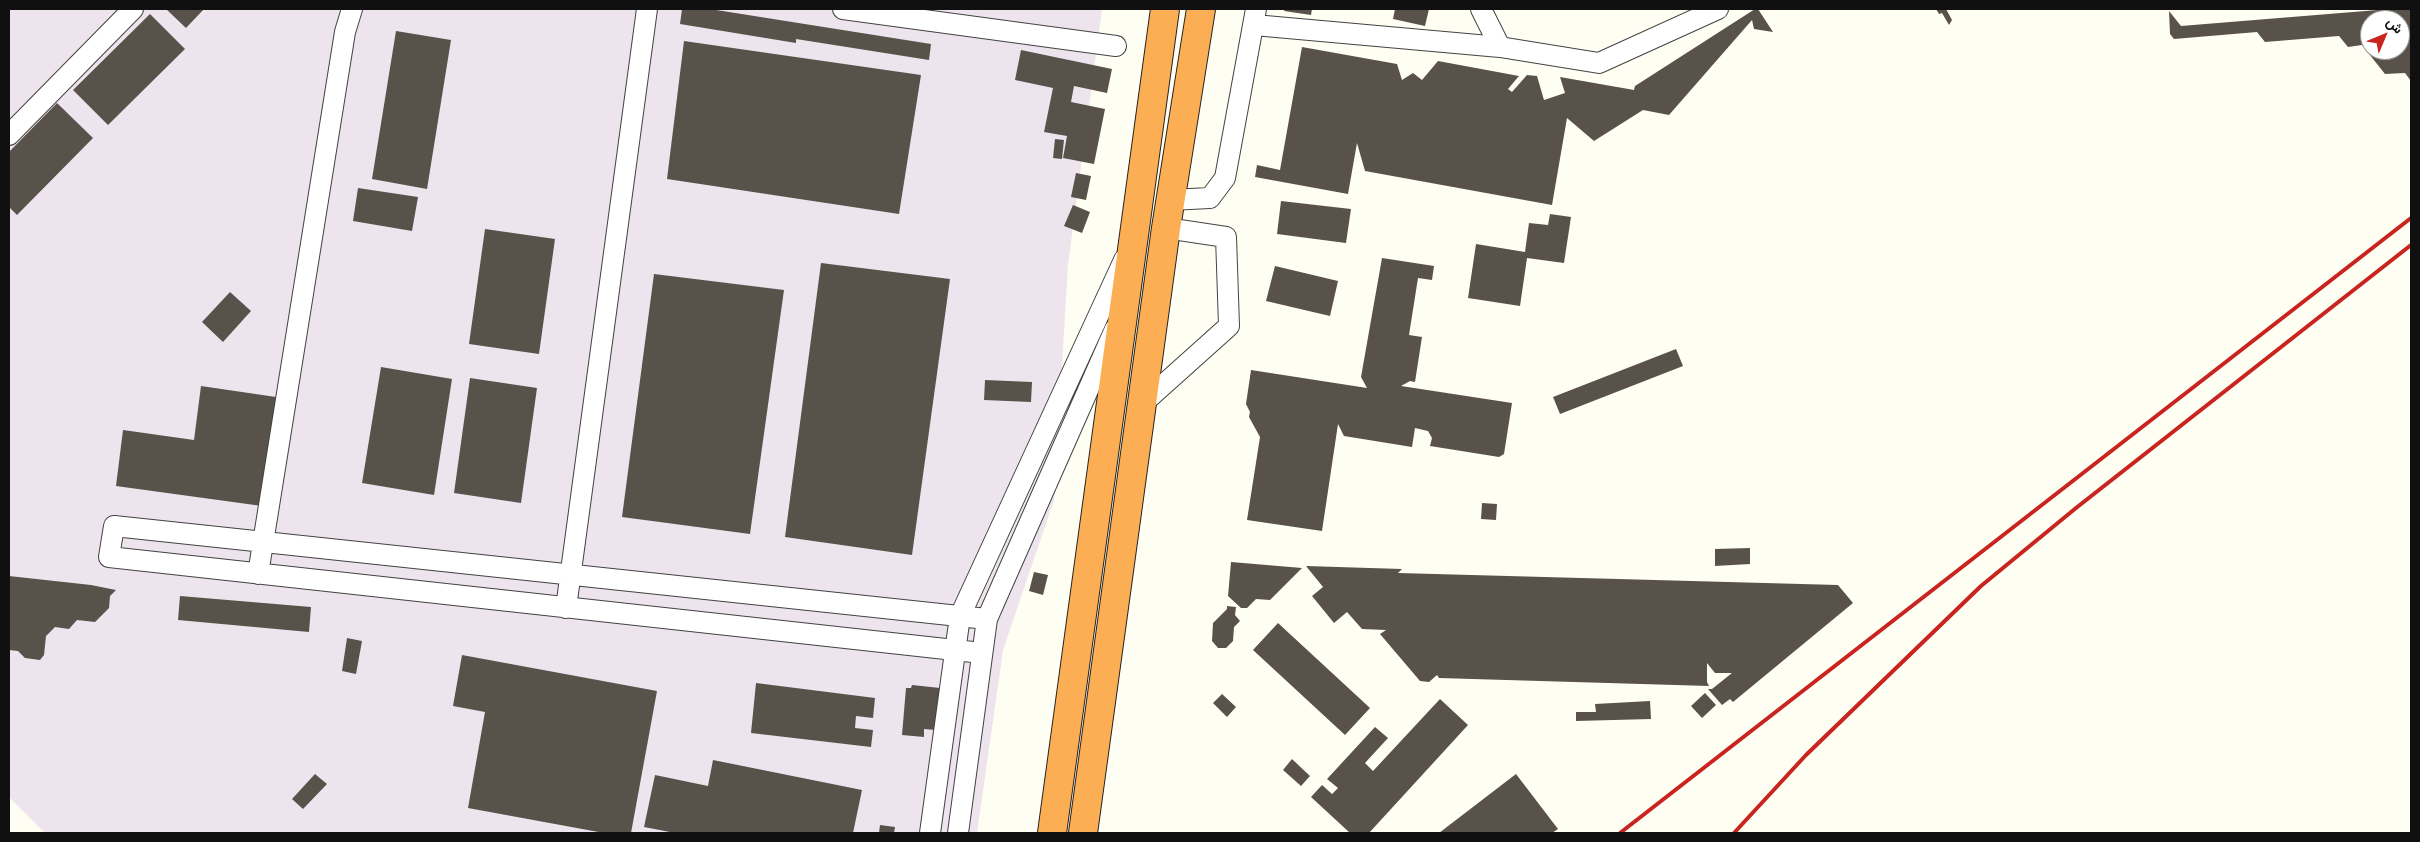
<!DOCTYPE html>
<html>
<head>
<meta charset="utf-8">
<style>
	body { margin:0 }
	#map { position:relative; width:2420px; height:842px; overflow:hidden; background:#fffef2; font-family:"Crimson Pro",Vazirmatn,serif }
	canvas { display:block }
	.frame { position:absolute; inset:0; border:10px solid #101010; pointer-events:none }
	.north { position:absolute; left:2360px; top:10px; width:50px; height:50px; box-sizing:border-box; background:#fff; border:1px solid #9f9f9f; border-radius:50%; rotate:45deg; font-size:14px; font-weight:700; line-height:20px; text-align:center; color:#101010 }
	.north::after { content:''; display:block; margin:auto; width:18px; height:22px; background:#c9241f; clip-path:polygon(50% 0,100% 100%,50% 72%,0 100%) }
</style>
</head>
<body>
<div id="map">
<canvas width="2420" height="842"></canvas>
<div class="frame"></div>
<div class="north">ش</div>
</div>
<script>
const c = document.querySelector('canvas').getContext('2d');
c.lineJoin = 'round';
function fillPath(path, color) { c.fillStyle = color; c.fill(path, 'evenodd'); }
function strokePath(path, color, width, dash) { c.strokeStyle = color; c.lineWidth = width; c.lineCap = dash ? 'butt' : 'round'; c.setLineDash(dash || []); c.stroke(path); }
fillPath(new Path2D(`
	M9,9H1102L1068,265L1054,500L1003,650L977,833H45L9,797Z`), '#eee4ee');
fillPath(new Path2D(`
	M166,9H204L186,28Z
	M682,9H710L931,44L929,60L796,39V43L680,24Z
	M1285,9H1312L1311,15L1284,11Z
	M1395,9H1429L1425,26L1393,19Z
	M1755,9H1758L1773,32L1754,29L1752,20L1669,115L1643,110L1594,141L1567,118L1552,205L1365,171L1357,143L1348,194L1255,177L1257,165L1280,170L1302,47L1397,64L1402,80L1413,73L1422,80L1438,61L1519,76L1508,89L1512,92L1527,75L1537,76L1544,100L1565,93L1560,77L1634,90L1635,86Z
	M1936,9H1946L1952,20L1949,25L1942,13L1939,14Z
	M2390,9H2411V81L2405,73L2385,74L2362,45L2348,47L2339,36L2265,42L2257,32L2174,39L2170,34L2169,11L2181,26ZM2370,20H2400V50H2370Z
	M150,14L185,49L108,125L73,90Z
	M396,31L451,40L427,189L372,179Z
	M684,41L921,75L899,214L667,179Z
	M1021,50L1112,69L1107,93L1074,86L1071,102L1105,109L1094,164L1063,158L1067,136L1044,132L1053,88L1015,80Z
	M57,103L93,138L17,215L9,207V152Z
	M1055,139L1064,140L1062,159L1053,158Z
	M1076,173L1091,176L1086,200L1071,197Z
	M358,188L418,197L412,231L353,221Z
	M1281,201L1351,209L1346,243L1277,234Z
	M1073,205L1090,212L1082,233L1064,226Z
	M1550,214L1571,217L1564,263L1527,258L1520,306L1468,298L1476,244L1525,252L1529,223L1548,225Z
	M485,229L555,239L539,354L469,344Z
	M1382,258L1434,266L1432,280L1418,278L1409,335L1422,337L1415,382L1410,381L1401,386L1512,403L1504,454L1499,457L1430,446L1432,438L1428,431L1415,428L1412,447L1344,436L1338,424L1322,531L1247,520L1260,437L1249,417L1250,412L1246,404L1251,370L1367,388L1361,377Z
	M821,263L950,279L912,555L785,537Z
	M1275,266L1338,281L1330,316L1266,301Z
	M654,274L784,290L750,534L622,517Z
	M230,292L251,311L223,342L202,322Z
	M1676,349L1683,366L1560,414L1553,397Z
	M381,367L452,379L434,495L362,483Z
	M470,378L537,388L521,503L454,493Z
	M985,380L1032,382L1031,402L984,400Z
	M201,386L276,397L262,506L116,486L123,430L194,440Z
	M1482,503L1497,504L1496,520L1481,519Z
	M1750,548V564L1715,566V549Z
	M1231,562L1302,568L1270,600L1256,599L1247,608H1241L1228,596Z
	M1306,566L1402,569L1398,573L1838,585L1853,603L1733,702L1730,699L1722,705L1708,689H1712L1732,673H1715L1707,663V682L1709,686L1439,678L1437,675L1429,682L1420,681L1380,634L1386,630L1362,629L1347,612L1334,623L1312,596L1323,587Z
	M1034,572L1048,575L1043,595L1029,591Z
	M9,576L91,585L116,590L110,596L109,608L95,622L77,620L69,629L55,627L46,636L44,655L40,660L25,658L18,651L9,650Z
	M180,596L311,607L309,632L178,620Z
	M1227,606L1236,607L1235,615L1240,621L1234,627L1233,641L1226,648H1218L1212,641L1213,623L1227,609Z
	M1278,623L1370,708L1345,735L1253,650Z
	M347,638L362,641L356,674L342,671Z
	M462,655L657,691L631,833H604L468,808L485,712L453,706Z
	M756,683L875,698L873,718L856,716L855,728L873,730L871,747L751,733Z
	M912,685L940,688L936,730L924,729V737L902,735L906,688H911Z
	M1705,693L1716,705L1702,718L1691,706Z
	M1222,694L1236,707L1227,717L1213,703Z
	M1440,699L1468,725L1369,833H1350L1311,797L1322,785L1332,794L1338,788L1327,779L1375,727L1388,738L1365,763L1373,771Z
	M1650,701L1651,719L1576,721V712H1596L1595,704Z
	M1292,759L1310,776L1301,786L1283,770Z
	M713,760L862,790L853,833H675L644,827L655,775L708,786Z
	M315,774L327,784L303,809L292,799Z
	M1516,774L1558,829L1552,833H1439Z
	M880,825L895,827L894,833H879Z`), '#59524b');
const minor = new Path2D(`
	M843,9L1116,46
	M1481,9L1500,47
	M1254,25L1500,47L1599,63L1718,9
	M9,135L133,9
	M1170,200L1210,198L1225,178L1256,9
	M1142,404L1229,326L1226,237L1166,228
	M258,574L345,32L352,9
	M566,608L647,9
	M982,653L109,557L114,526L987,619
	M930,833L960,616L1124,260
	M958,833L987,619L1115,329`);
const highway = new Path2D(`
	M1052,833L1165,9
	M1083,833L1166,228L1201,9`);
strokePath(minor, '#434343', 22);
strokePath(highway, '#212121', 30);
strokePath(minor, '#fff', 20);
strokePath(highway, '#fcae54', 28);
strokePath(new Path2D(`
	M1620,833L2411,218
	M1734,833L1806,755L1981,586L2076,508L2411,245`), '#c9241f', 4);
</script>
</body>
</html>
